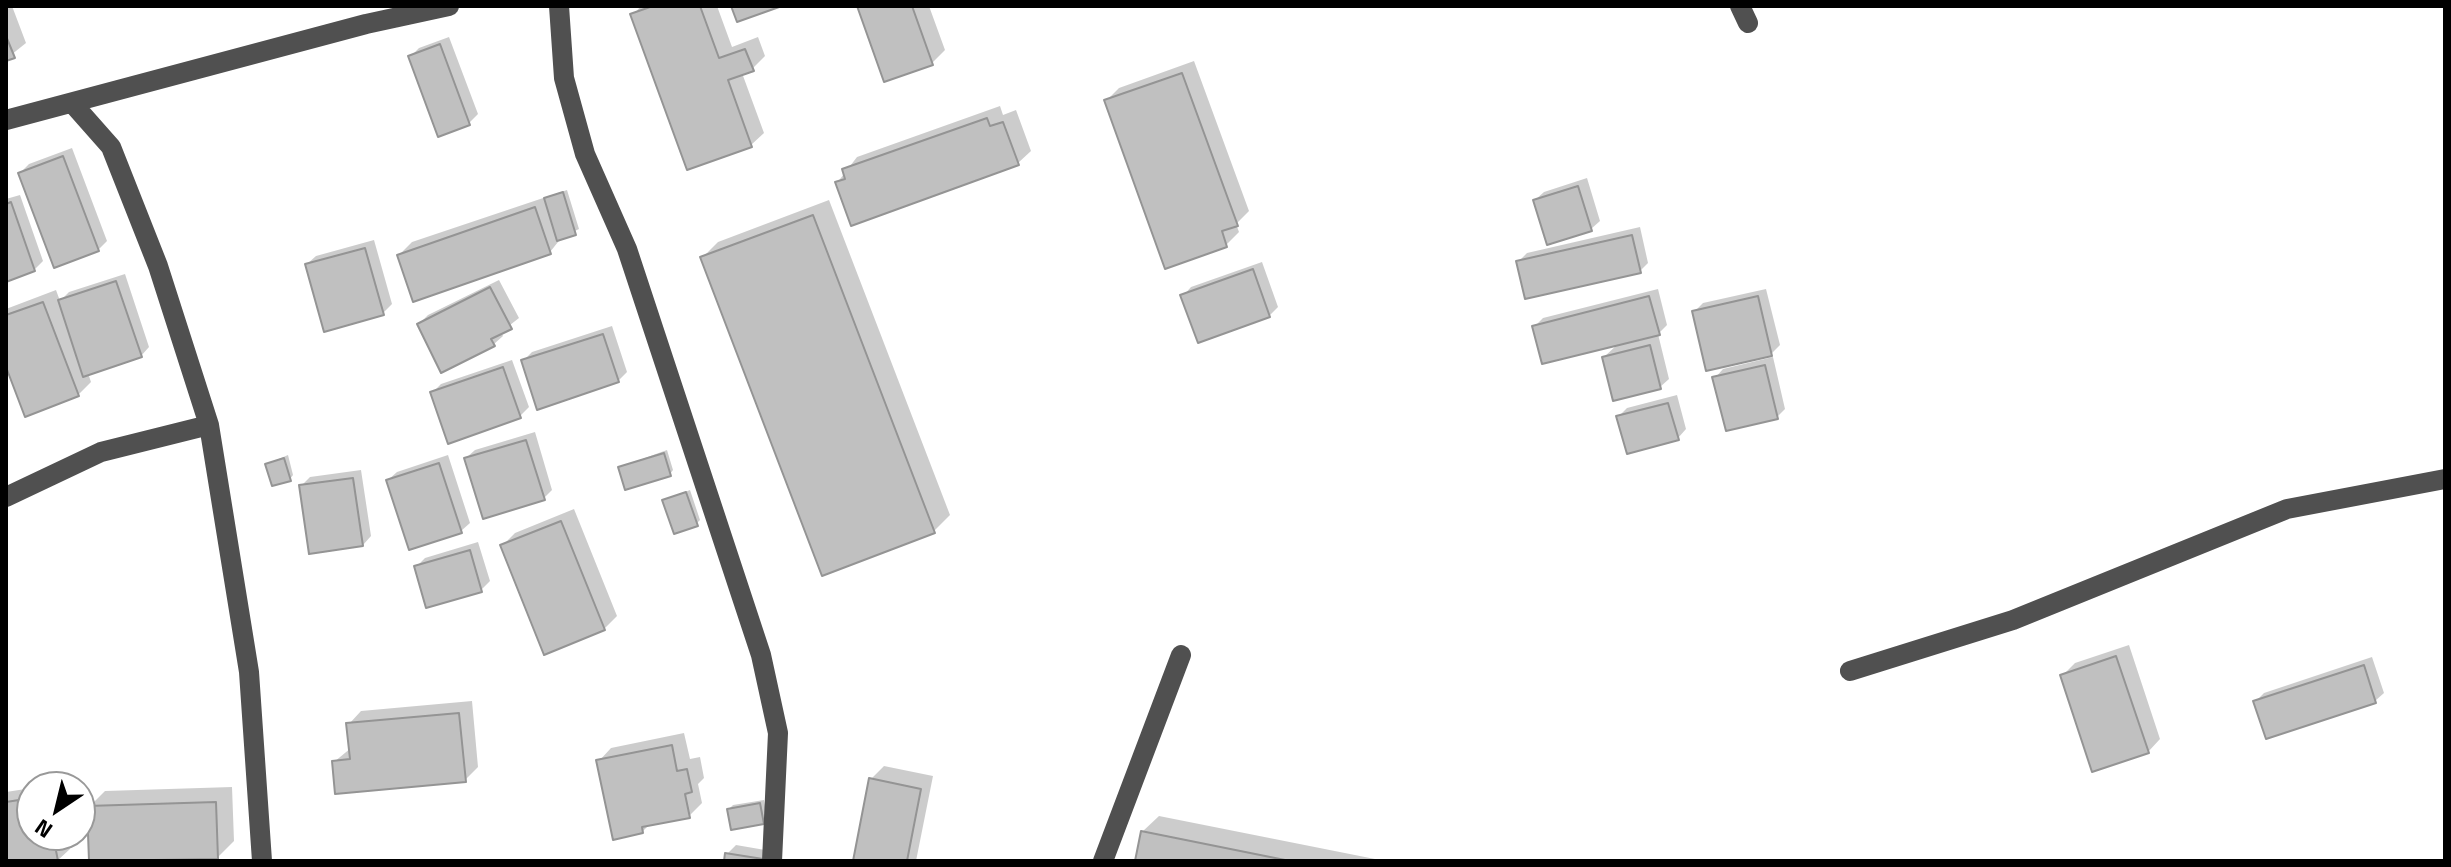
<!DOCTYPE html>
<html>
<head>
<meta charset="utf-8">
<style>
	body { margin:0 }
	#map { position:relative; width:2451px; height:867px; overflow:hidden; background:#fff; font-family:"Titillium Web",sans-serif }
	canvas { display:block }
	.frame { position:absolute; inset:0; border:8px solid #000; pointer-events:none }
	.north { position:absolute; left:16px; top:771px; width:80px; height:80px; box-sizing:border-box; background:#fff; border:2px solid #999; border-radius:50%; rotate:215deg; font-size:22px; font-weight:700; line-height:32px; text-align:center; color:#000 }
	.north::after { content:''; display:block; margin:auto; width:28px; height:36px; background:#000; clip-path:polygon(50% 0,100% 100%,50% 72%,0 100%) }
</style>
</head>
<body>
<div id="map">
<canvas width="2451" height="867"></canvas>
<div class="frame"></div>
<div class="north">N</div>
</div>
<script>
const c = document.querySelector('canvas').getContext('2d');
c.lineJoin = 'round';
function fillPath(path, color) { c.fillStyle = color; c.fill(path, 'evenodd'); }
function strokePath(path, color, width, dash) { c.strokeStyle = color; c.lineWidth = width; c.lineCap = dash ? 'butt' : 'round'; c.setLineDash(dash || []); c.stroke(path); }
fillPath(new Path2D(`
	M6,6H12L26,43L6,59Z
	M641,6H717L732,47L758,37L765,56L752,69L742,73L764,133L751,145L633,15Z
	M859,6H929L945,50L932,63Z
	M449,37L478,114L469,123L410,57L419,48Z
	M1194,61L1249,211L1236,224L1239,232L1226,245L1106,101L1119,88Z
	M1000,106L1003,115L1016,110L1031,151L1018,163L837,183L857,157Z
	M72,148L107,241L98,250L20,173L29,164Z
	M1587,178L1600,221L1591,229L1535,200L1544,192Z
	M567,190L579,229L562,237L550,252L399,255L412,242Z
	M20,195L43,261L34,270L6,280V199Z
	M829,200L950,515L934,531L702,258L718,242Z
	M1640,227L1648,263L1640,271L1518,262L1527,253Z
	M374,240L392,304L383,313L307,264L316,256Z
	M1262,262L1278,307L1269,316L1183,296L1191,287Z
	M125,274L149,347L141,356L88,373L91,382L78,395L6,362V309L56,290L60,301L69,292Z
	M499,280L519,318L501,332L503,336L494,344L442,370L419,324L428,315Z
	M1658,289L1667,325L1658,334L1669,379L1660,387L1604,357L1618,344L1534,327L1543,318Z
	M1766,289L1780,345L1771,354L1694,312L1703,303Z
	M612,326L627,372L618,381L523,361L532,352Z
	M1773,357L1785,409L1777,417L1715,378L1723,369Z
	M512,360L529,407L520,416L449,441L432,393L441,384Z
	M1677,395L1686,429L1678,438L1618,417L1627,408Z
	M535,432L552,490L544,498L466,458L475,450Z
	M667,450L673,470L670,474L620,467Z
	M288,455L293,475L290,479L267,464Z
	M448,455L470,523L461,531L388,480L397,472Z
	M361,470L371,536L363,545L301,486L310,477Z
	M690,490L700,520L696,524L664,500Z
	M574,509L617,616L604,629L502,546L515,533Z
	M478,542L490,581L481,590L416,567L425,558Z
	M2129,645L2160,739L2148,752L2062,676L2075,663Z
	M2372,657L2384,693L2375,701L2255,702L2264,693Z
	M472,701L478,767L465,780L334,762L351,748L349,724L361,711Z
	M684,733L690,759L700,757L704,778L698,784L702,803L689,816L650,824L642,832L599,761L611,748Z
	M884,766L933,776L916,861H855L871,779Z
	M59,784L60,787H37Z
	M232,787L234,841L218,857L181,861H91L89,807L105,791Z
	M32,788V835H68L70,849L57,861H6V792Z
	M764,800L767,818L763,822L729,809L733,805Z
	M1159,816L1385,861H1137L1142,832Z
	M736,845L771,851L769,861H726L727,854Z`), '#0003');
const building = new Path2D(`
	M653,6H700L719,58L745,49L754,71L728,80L752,147L687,170L630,14Z
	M731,6H782L737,22Z
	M857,6H912L933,65L884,82Z
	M6,36L15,58L6,61Z
	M440,44L470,125L438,137L408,56Z
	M1182,73L1238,226L1222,231L1227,247L1165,269L1104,100Z
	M987,118L990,126L1003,122L1019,165L851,226L835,182L845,179L842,169Z
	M63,156L99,251L54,268L18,173Z
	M1578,186L1592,231L1547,245L1533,200Z
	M563,192L576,235L557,241L544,198Z
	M11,202L35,271L6,282V204Z
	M535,207L551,254L413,302L397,255Z
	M813,215L935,533L822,576L700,257Z
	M1632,235L1641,273L1525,299L1516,261Z
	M365,248L384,315L324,332L305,264Z
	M1253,269L1270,317L1198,343L1180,295Z
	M116,281L142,357L83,377L58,300Z
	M490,287L512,329L491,339L495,346L441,373L417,324Z
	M1649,296L1660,335L1542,364L1532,326Z
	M1758,296L1772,356L1706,371L1692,311Z
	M43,302L79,396L25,417L6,367V315Z
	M603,334L619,382L537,410L521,360Z
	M1650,345L1661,389L1613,401L1602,357Z
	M1765,365L1778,419L1726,431L1712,377Z
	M503,367L521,418L448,444L430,392Z
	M1668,403L1679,440L1627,454L1616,416Z
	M526,440L545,500L483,519L464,458Z
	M664,453L671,476L625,490L618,467Z
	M284,458L291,481L272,486L265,464Z
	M439,463L462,533L409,550L386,480Z
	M353,478L363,546L309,554L299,485Z
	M686,492L698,526L674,534L662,500Z
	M561,521L605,630L544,655L500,545Z
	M470,550L482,592L426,608L414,566Z
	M2116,656L2149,753L2092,772L2060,675Z
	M2364,665L2376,703L2266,739L2253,701Z
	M459,713L466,782L335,794L332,761L350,759L346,723Z
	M672,745L677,771L687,769L692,792L685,794L690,818L642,827L643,833L613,840L596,760Z
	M869,778L921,789L907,861H853Z
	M32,798V835H53L58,861H6V802Z
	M216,802L218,859L89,861L87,806Z
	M760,803L764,824L731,830L727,809Z
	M1141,831L1290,861H1135Z
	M725,853L763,859V861H724Z`);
fillPath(building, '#c0c0c0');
strokePath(building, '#949494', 2);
strokePath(new Path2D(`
	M559,6L564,78L585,154L627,249L761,655L778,733L772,861
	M1740,6L1748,23
	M73,104L111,147L158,266L209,425L249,672L262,861
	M6,120L366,24L449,6
	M6,497L101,452L209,425
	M1850,671L2013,620L2287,509L2445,479
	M1103,861L1181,655`), '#505050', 20);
</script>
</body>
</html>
